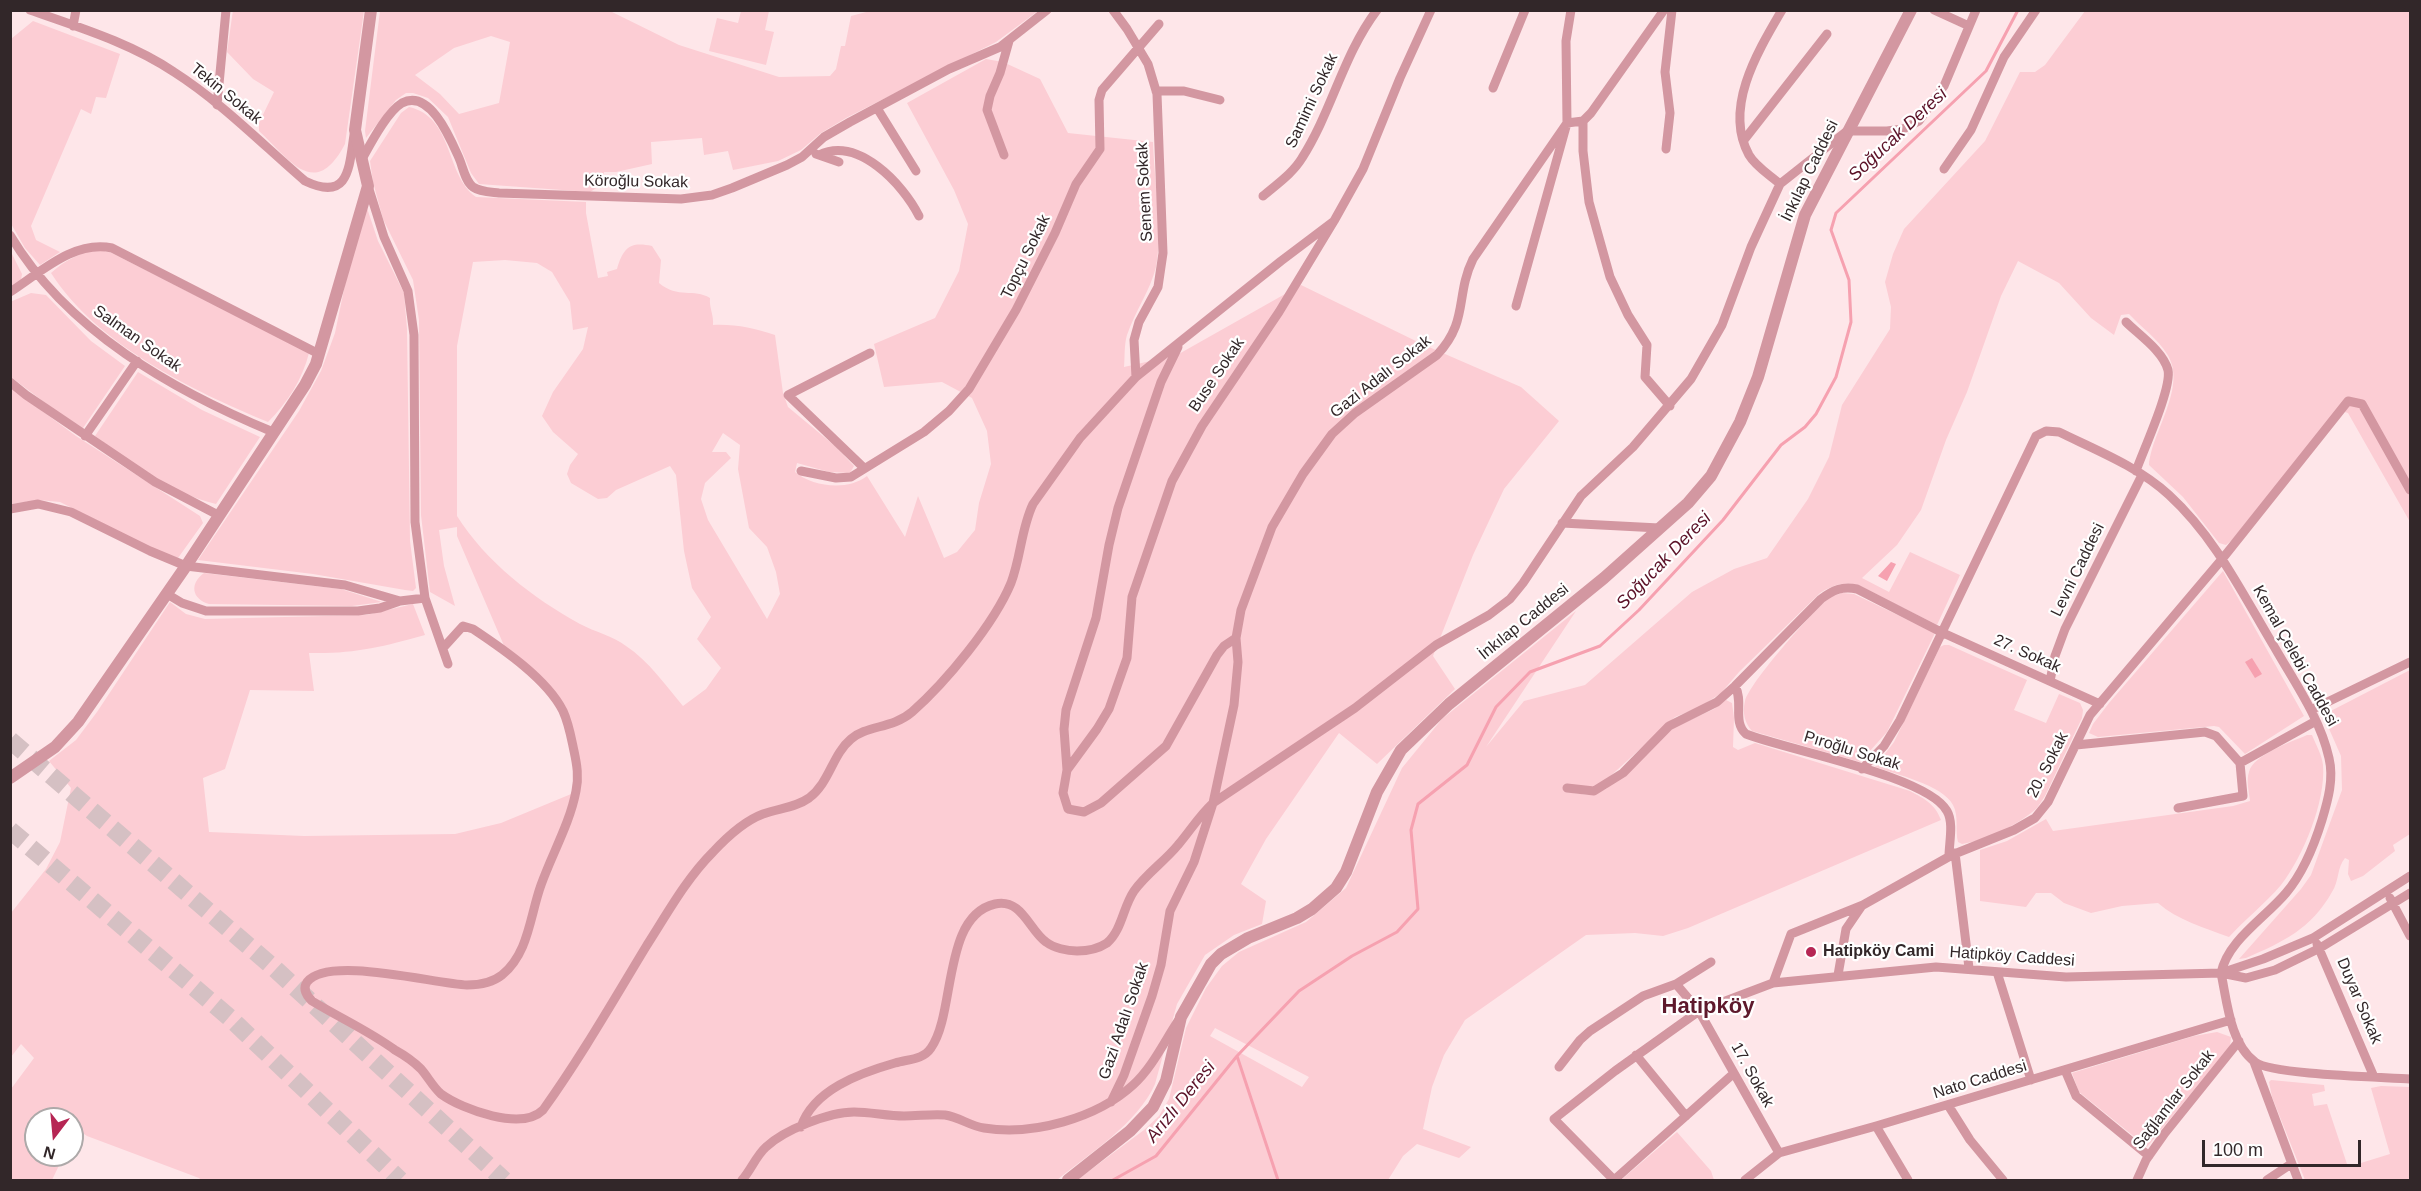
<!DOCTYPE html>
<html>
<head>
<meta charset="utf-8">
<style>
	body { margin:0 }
	#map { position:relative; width:2421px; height:1191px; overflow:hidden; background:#fee6e9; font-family:Helvetica,sans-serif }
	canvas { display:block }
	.frame { position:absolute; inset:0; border:12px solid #322729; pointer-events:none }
	.north { position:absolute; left:24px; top:1107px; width:60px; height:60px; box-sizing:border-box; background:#fff; border:2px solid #ada9a9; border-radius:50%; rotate:196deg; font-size:16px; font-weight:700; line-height:24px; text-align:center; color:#322729 }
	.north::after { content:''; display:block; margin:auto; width:21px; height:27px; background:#b62654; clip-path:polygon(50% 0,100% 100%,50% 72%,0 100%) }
	.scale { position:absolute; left:2202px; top:1140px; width:159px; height:27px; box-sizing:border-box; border:3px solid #322729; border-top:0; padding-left:8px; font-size:18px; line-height:21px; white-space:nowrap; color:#322729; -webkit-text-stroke:4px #fff; paint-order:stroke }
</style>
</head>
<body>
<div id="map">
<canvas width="2421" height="1191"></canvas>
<div class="frame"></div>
<div class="north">N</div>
<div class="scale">100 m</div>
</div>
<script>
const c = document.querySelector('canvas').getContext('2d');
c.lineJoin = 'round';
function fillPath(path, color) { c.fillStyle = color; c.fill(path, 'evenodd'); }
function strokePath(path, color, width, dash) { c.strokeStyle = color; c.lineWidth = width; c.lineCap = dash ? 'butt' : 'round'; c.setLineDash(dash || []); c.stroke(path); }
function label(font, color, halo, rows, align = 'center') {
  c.font = font + ' Helvetica,sans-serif'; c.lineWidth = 4.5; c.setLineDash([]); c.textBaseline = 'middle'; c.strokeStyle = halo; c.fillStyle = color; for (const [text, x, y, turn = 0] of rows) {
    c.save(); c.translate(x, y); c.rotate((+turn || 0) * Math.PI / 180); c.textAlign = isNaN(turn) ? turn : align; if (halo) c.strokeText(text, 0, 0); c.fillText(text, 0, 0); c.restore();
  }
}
fillPath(new Path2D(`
	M233,10L364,11L345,144C315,201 290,160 259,131V123L274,92L253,79L227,52Z
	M380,11H610L679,45L779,77L830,76L836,69L841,46H845L851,16L870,11H1038L996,42L846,118L821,133L801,150L778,161L733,170L728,151L704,155L702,138L651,142L652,164L616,172H604L603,184L590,192L479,184L471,173L448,117L428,98L413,93H406L396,100L366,138L365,131ZM491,36L510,42L499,103L459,114L440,94L415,75L454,48Z
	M741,11H769L765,30L774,32L766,65L709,51L717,18L738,23Z
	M2085,11H2410V522L2348,413L2337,410L2233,539L2226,545L2219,543L2183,497L2149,465C2152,431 2188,386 2167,354C2158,339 2141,327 2129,314L2121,315L2114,335L2091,318L2059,283L2018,261L2001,296L1967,392L1946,440L1921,510L1897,545L1862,578L1889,592L1910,552L1960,575L1937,625L1858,585C1843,582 1833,585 1820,593L1739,672L1721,693L1700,707L1675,717L1605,781L1592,787L1566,792L1589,795L1606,789L1673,728L1714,709L1726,700L1732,703L1734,718L1733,747L1738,750L1755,743L1910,791C1925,799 1935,804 1941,820L1688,928L1663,936L1635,933L1586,935L1465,1020L1444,1055L1432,1087L1423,1129L1471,1147L1459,1158L1417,1144L1403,1156L1388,1180H1077L1144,1130L1159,1116L1169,1099L1186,1028L1206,988L1222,966L1239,952L1306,922L1346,888L1402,768L1442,719L1576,611L1486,747L1524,701L1585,685L1692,592L1734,569L1767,558L1808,499L1829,457L1842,405L1890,329L1891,307L1885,282L1893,254L1904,229L1985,141L2020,72H2035L2045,65ZM1215,1028L1309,1077L1302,1087L1210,1036Z
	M33,21L120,54L106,98L96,97L91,114L81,109L31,226L36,240L60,252L40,265L25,248L10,222L11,39Z
	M986,59L1003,62L1040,79L1068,133L1153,142C1154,179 1163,232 1156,267C1150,291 1135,311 1127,335C1124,345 1125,357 1124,367L1177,355L1301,285L1422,344L1521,387L1559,421L1504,489L1473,555L1433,656L1455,689L1377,764L1339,733L1266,839L1241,884L1266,901L1262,924L1234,935L1205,955L1177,1004L1155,1084C1138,1123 1089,1154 1057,1180H201L199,1178L87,1136L77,1129L72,1139V1119H36V1155H64L52,1180L10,1179L11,1089L34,1058L21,1044L11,1057V913L46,869L60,842L71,788L49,761L76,740L97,712L170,602L186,614L205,619L366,615L413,604L425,635C382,647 354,654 309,653L314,691L250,690L225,769L203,778L209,832L304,836L455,834L501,823L576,792L569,728L554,697L508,655L457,536V527L439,530L444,566L455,606L430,592L421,515L419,320L413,280L383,219L373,182L370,161L401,113L409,107C454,117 445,175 476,197L586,202V213L598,278L608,276L607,272L617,269C623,248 630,241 652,246L661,260L659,283C678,299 694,288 710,298C709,308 714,315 713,325C735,324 754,328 775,335L783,393L788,407L835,446L854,466L850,473L829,472L797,463L795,472C813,487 848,491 867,476L905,537L918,496L944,558L957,552L975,530L979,503L991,464L987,431L972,398L942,382L884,387L874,344L935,318L959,271L968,224L954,190L907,103ZM505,260L537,263L552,272L570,302L573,330L588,327L583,349L553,392L542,416L553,432L578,454L570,465L567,474L571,483L598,499L607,498L616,490L670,466L676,475L684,551L692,588L711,617L697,639L721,668L706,689L683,706C666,686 649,661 626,646C613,636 595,632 580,624C533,598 486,562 457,516V346L473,262ZM723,433L740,445L738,469L749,528L767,547L776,572L780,594L767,619L708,520L701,499L705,483L731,458L726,452H712Z
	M367,208L378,241L404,293L407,329L410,541L416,588L413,591L405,590L313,574L198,560L299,411L321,371L335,333L347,275Z
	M98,249L112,253L309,353C302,380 288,402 268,422C193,391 96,344 51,273C65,260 80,253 98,249Z
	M10,250L22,274L21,280L10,287Z
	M31,293L46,295L91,341L125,366L83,428L52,408L11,377L10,302Z
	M138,372L202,410L260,437L216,504C172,494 131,462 95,436Z
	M11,388L76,436L200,516L203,523L178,558L152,548L60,502L39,500L11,504Z
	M2223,571L2304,716L2245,754L2219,727L2214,726L2098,737L2089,733L2093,724L2109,703Z
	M204,573L341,589L382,602L352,606L209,604C192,599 189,584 204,573Z
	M1842,593L1854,594L1935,633L1887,732L1860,762L1752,731C1745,723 1742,713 1745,701C1750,682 1812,612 1829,598C1833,595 1837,595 1842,593Z
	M1944,645H1949L2027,680L2014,710L2046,723L2059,694L2080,703L2083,710L2082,718L2045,796L2037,808C2018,825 1988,840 1962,844L1958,842C1955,830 1959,816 1953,805C1943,785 1895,774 1875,767L1894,742L1940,647Z
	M2410,670V834L2393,845L2395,851L2363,876L2351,881L2348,874L2349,860L2345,858C2337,867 2339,882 2332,892C2311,929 2283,942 2246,958L2239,959L2301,889L2311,875L2342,790L2341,756L2323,715Z
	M2307,735H2312C2316,745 2322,755 2323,765C2326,801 2303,857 2281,885C2265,904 2245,919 2229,937C2205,928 2177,920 2158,903L2122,906L2091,913L2064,903L2051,893H2036L2026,907L1980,901V850L2007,841L2046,819L2053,831L2233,806L2250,801C2249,792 2246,781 2249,772C2253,755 2291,742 2307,735Z
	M2217,1032L2231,1037L2230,1046L2147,1147L2079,1092L2072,1073L2194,1036Z
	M2271,1080L2324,1085L2325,1091L2312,1094L2314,1106L2327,1104L2348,1167L2390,1154L2371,1088L2381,1086L2410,1087V1180H2305L2272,1097L2269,1082Z
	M1677,1132L1711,1171L1714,1180H1621Z`), '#fccdd4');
fillPath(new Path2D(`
	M1891,562L1896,564L1887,581L1878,576Z
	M2252,658L2262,674L2255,678L2245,662Z`), '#f6a1b0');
strokePath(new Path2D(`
	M1237,1056L1278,1180
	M1113,1180L1156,1156L1237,1056L1299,991L1352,956L1397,932L1418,909L1411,830L1418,804L1467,765L1496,707L1530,672L1600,646L1639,610L1723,520L1781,445L1805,427L1816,414L1836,377L1851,322L1849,280L1831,230L1836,213L1986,71L2018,10`), '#f6a1b0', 3);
strokePath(new Path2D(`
	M10,740L274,968L504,1180
	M10,830L230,1018L400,1180`), '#d5c0c3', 18, [18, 9]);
strokePath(new Path2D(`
	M30,10C78,27 131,43 174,72C221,102 262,144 305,181C349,202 349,168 354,135
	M1113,10L1127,29L1148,64L1157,94L1163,253L1158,287L1139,322L1134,340L1136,377
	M1934,10L1969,26
	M73,26L76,10
	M1493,88L1525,10
	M1156,91H1184L1220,100
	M217,105L226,10
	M877,108L916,171
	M1583,121V151L1589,202L1610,277L1628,315L1647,345L1645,377L1670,406
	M1744,140L1827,34
	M1666,149L1670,113L1665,72L1672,10
	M816,154L839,162
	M819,155C858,136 903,184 919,216
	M1004,155L987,110L990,96L1000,73L1009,41
	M362,159C371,143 387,112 402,103C430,88 451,140 459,158C463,167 465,181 473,187C480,192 491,192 499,193L681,199L712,195L732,188L787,165L802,157L824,137L850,122L949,69L1000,47L1047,10
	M1944,169L1971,130L2004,57L2036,10
	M1780,184C1770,175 1756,167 1749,155C1723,108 1758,51 1782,10
	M368,186L384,237L408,291L414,335L415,522L425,598L448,664
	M1263,196C1277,184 1293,173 1302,158C1332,111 1343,55 1377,10
	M10,235C67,331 174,391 273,432
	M10,292C41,272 74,240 112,248L319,354
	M1516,306L1567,123L1566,41L1571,10
	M2126,322C2139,335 2163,351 2168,370C2172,388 2143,451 2136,471
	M1178,347L1161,382L1118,508L1109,545L1096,618L1066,710L1064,729L1067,770L1063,793L1068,809L1084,812L1101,803L1166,746L1217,655L1224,646L1236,638
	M10,382L26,395L155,482L218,515
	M85,436L137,361
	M864,468L788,395L870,353
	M801,471L836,478L851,477L924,432L949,411L969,389L1016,310L1055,233L1076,184L1100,149L1099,100L1102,90L1159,24
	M10,509L38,504L71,512L150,551L186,566L345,585L400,601L425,598
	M1562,523L1659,528
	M167,594L182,603L206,611H358L380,608L400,601
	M443,648L463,626L473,629C503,649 547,679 563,711C569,724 571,737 574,751C577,765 579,777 576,791C570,823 552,854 541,885C530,915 529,953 502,975C492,983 479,985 467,985C435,984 328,955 307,982C302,989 307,996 312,1001C340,1018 369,1031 395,1050C404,1055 414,1062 421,1069C428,1077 433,1087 441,1094C463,1110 522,1131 543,1110C581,1057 613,1001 647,945C667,914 686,879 713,852C726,838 744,821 763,814C779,808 795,808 809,798C830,782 832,755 851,739C867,725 892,729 912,712C946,682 994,624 1011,583C1021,557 1021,529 1033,504L1080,438L1136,377L1281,261L1334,221
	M2050,681L2055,656L2065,629L2142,475
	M1735,686C1744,702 1732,721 1746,734C1787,750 1928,776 1947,811C1954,823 1949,843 1949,856
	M2311,710L2410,662
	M2076,745L2205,732L2216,736L2240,763L2316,721
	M1862,769L1884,746L1900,720L2036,436L2046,431L2059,432C2096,450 2139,467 2169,495C2216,538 2243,595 2275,648C2295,683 2320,718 2329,758C2334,779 2328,800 2322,820C2314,846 2303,873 2286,893C2265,918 2228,940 2221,973C2227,1001 2230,1044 2255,1062C2272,1075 2383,1077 2410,1079
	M1067,770L1097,729L1109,709L1127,658L1132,597L1172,481L1202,426L1279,312L1334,221L1363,169L1400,78L1431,10
	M1567,788L1594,791L1623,773L1669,726L1717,702L1735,686L1821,599C1833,590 1842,586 1857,589L1941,632L2100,704
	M2178,808L2243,796L2240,763
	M1955,853L1969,968
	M2390,898L2410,936
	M2317,944L2374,1077
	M1997,972L2031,1080
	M2221,973L2246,978L2275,970L2320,948L2410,893
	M1838,975L1846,929L1861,907
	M1773,983L1791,934L1863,905L1952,855L2014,830L2035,818L2048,802L2090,715L2223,558L2348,401L2362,404L2410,490
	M1676,984L1699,1011L1779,1153
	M1636,1055L1686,1116
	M2254,1062L2298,1180
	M1559,1067L1580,1040L1590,1031L1643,996L1676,984L1711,962
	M2065,1070L2076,1096L2149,1156
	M1111,1102L1124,1075L1152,996L1161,965L1170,911L1194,862L1213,803L1234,705L1238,662L1236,638L1241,610L1272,527L1303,474L1332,434L1355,413L1437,355C1469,321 1455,296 1473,259L1567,123L1583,121L1591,113L1664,10
	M1948,1105L1970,1140L2003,1180
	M1876,1126L1908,1180
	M801,1127C813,1090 860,1073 895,1063C908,1059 923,1060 931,1048C956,1013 942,916 995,904C1022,898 1029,930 1046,942C1054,948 1067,951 1077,951C1087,951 1098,949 1107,943C1122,930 1123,907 1134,891C1146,874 1165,861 1178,845C1190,831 1199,816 1213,803L1355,708L1436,645L1489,615L1510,599L1523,583L1581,496L1633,447L1691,379L1722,325L1751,247L1780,184L1847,131H1887L1903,129L1919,121L1944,86L1976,10
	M742,1180C751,1170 756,1156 766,1147C784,1130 829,1112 854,1112C871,1112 887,1116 904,1116C918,1116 931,1114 945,1115C959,1117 970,1126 984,1128C1033,1136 1097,1118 1133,1085C1152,1068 1164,1042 1178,1021
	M1614,1180L1554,1119L1615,1071L1699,1011L1773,983L1936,967L2066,977L2221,973L2263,959L2313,938L2410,876
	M1614,1180L1733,1074
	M1745,1180L1779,1153L1876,1126L2231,1020
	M2137,1180L2146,1160L2165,1133L2239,1041
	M2267,1180L2291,1164`), '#d397a1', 9);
strokePath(new Path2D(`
	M10,778L55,747L78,722L186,566L305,385L316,364L368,186L355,130L371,10
	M1068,1180L1130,1131L1153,1107L1166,1081L1181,1017L1211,964L1221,954L1248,938L1297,918L1312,909L1336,888L1346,872L1377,792L1401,750L1449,704L1604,578L1688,503L1711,476L1740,422L1758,377L1805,215L1911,10`), '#d397a1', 12);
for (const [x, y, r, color] of [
	[1811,952,6,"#b62654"]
]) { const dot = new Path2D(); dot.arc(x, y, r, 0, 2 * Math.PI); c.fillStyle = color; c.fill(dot); strokePath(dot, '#fff', 2); }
label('16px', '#322729', '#fff', [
	["Tekin Sokak",226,94,39],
	["Samimi Sokak",1312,101,-65],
	["İnkılap Caddesi",1810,171,-64],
	["Köroğlu Sokak",636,182,1],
	["Senem Sokak",1145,192,-93],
	["Topçu Sokak",1026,257,-64],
	["Salman Sokak",137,339,35],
	["Buse Sokak",1217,375,-56],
	["Gazi Adalı Sokak",1381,377,-38],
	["Levni Caddesi",2078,570,-64],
	["İnkılap Caddesi",1524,622,-39],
	["27. Sokak",2027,654,24],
	["Kemal Çelebi Caddesi",2295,656,61],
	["Pıroğlu Sokak",1852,751,17],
	["20. Sokak",2048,765,-63],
	["Hatipköy Caddesi",2012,957,4],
	["Duyar Sokak",2359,1001,67],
	["Gazi Adalı Sokak",1124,1021,-71],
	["17. Sokak",1752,1075,61],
	["Nato Caddesi",1980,1080,-17],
	["Sağlamlar Sokak",2174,1100,-52]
]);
label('bold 16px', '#322729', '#fff', [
	["Hatipköy Cami",1823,952]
], 'left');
label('italic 18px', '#5b1228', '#fff', [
	["Soğucak Deresi",1898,135,-43],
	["Soğucak Deresi",1664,561,-46],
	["Arızlı Deresi",1181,1102,-51]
]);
label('bold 22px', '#5e192c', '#fff', [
	["Hatipköy",1708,1007]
]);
</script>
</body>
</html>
